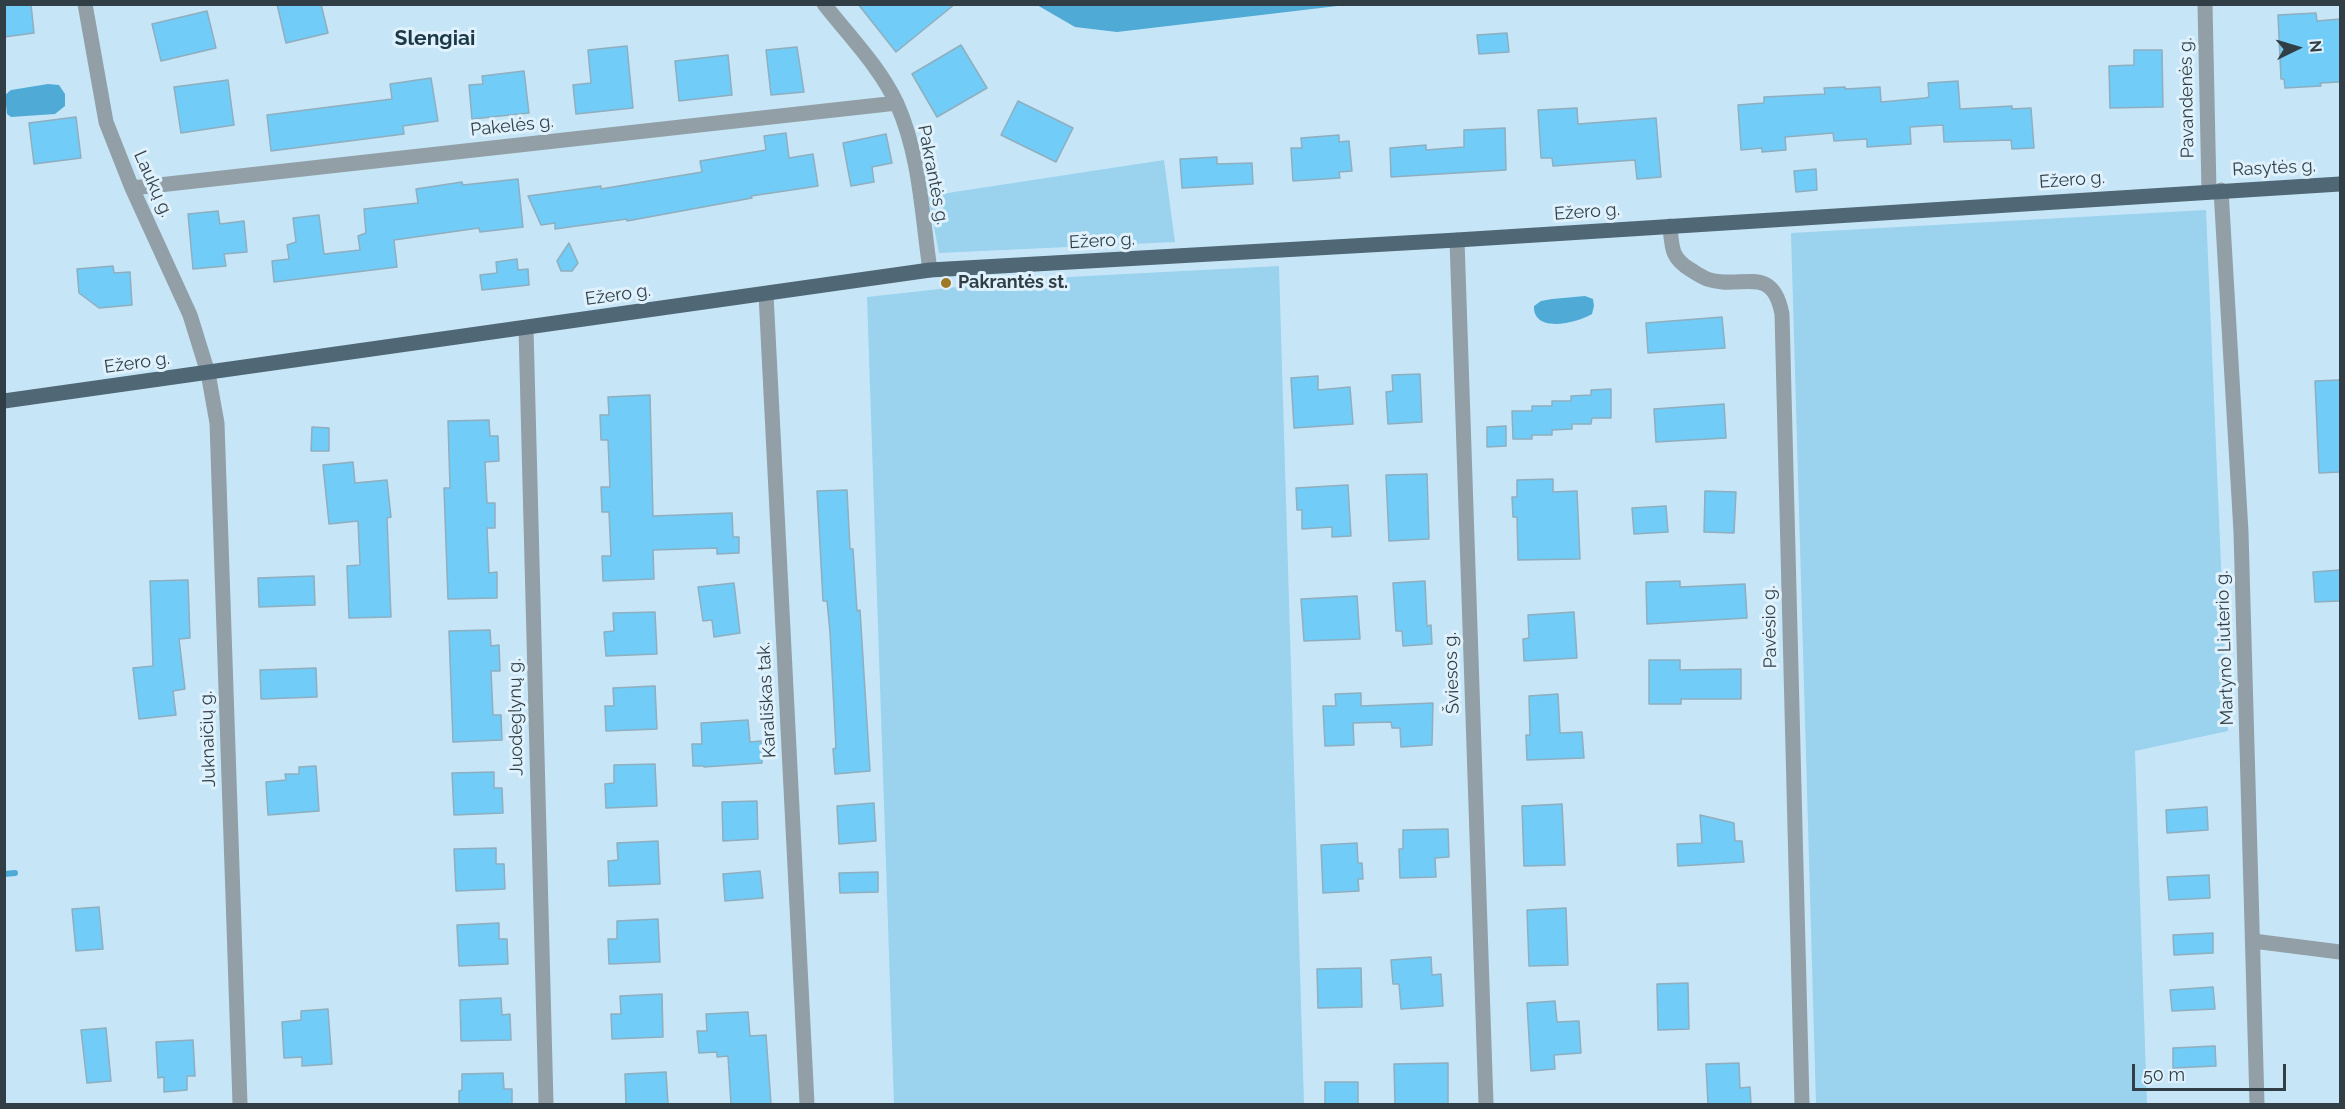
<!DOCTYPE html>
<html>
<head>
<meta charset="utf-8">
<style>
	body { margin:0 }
	#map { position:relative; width:2345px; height:1109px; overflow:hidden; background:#c6e6f8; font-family:Raleway,sans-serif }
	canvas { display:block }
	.frame { position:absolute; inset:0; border:6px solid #313e45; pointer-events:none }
	.north { position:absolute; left:2267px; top:18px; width:60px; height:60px; -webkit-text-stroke:4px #def1fc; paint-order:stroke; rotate:85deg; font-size:16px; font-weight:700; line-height:24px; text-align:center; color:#313e45 }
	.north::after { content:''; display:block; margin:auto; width:21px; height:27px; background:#313e45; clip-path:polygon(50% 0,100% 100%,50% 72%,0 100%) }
	.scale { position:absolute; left:2132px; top:1064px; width:154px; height:27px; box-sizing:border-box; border:3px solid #313e45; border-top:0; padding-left:8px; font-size:18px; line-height:21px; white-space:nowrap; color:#313e45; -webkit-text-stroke:4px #def1fc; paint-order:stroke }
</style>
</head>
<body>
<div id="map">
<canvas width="2345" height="1109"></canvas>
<div class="frame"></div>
<div class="north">N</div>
<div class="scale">50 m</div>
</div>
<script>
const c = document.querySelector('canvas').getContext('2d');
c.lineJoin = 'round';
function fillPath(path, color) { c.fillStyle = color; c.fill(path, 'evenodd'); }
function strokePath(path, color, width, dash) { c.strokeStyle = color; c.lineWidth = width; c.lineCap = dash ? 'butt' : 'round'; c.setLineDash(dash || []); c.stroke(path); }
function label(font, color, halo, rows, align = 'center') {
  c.font = font + ' Raleway,sans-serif'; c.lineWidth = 6; c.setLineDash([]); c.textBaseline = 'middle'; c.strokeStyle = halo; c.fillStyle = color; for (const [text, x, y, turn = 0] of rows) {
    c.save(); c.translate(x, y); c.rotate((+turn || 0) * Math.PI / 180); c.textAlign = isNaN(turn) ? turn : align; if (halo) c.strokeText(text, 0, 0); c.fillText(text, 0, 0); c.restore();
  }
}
fillPath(new Path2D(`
	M1164,160L1175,242L939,253L928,196Z
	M2206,210L2228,731L2135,751L2147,1104H1816L1791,233Z
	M1279,266L1304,1104H894L867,297L1030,279Z`), '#9bd2ee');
fillPath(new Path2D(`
	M1037,5H1346L1117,32L1075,27Z
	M48,84L59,85L65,94V106L55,114L11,117L7,114L5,95L11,90Z
	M1585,296L1593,299L1594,306L1592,314C1577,323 1533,334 1534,306L1541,301L1552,299Z`), '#4faad6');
strokePath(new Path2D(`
	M4,874L15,873`), '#4faad6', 6);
const building = new Path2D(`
	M4,4H31L34,33L4,37Z
	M277,4H321L328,33L286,43Z
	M858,4H955L896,52Z
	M207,11L216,48L161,61L152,24Z
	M2316,13L2317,21L2340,19V82L2320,83L2321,86L2285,88L2284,79H2281L2278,15Z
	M1507,33L1509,52L1479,54L1477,35Z
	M961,45L987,88L937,117L912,74Z
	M627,46L633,108L576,114L573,85L591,83L588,50Z
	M797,47L804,92L771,95L766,50Z
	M2134,50H2162L2163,107L2110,108L2109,66L2134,65Z
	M728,55L732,95L679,101L675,61Z
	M524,71L529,113L472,119L469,85L483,84L482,76Z
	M431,78L438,121L403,126L404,134L271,151L267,115L392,99L390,84Z
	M228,80L234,125L181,133L174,87Z
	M1958,81L1960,109L2012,106V109L2031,108L2034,148L2012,149L2011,140L1944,142L1943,125L1910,127L1911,144L1867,147V139L1834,141L1833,133L1785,137L1786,150L1762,152V148L1741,150L1738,105L1764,103V97L1825,94L1824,88L1845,87V89L1880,87L1881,102L1925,98L1929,97L1928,83Z
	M1018,101L1073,128L1056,162L1001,135Z
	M1577,108L1578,124L1656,118L1661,177L1637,179L1635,160L1553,166L1552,158H1541L1538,110Z
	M76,117L81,158L34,164L29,123Z
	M1505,128L1506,170L1391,177L1390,148L1426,145V150L1464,147V130Z
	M786,133L789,158L813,154L818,186L751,196L752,198L627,221V219L555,229V223L541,225L528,196L601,186V189L702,172L700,161L766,150L764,136Z
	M886,134L892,163L872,167L874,182L851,186L843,143Z
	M1339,135V142L1349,141L1352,171L1339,172L1340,178L1293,181L1291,148H1302L1301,138Z
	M1217,157V164L1252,163L1253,184L1182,188L1180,159Z
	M1816,169L1817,190L1796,192L1794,171Z
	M518,179L523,227L480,232L479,228L394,240L397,267L274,282L272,261L289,259L287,245L296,242L293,218L319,215L324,254L360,250L358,236L366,233L364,209L418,203L416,189L462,182L463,185Z
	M218,211L220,224L244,221L247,252L224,254L226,266L193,269L188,214Z
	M569,243L578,263L572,271H561L557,261Z
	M517,259L518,270L528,269L529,285L482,290L480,275L497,273L496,262Z
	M113,266L114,273L130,272L132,305L99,308L79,293L77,269Z
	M1722,317L1725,348L1648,353L1646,323Z
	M1420,374L1422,422L1388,424L1386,392L1393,391L1392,375Z
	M1318,376V390L1350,387L1353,424L1294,428L1291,378Z
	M2340,380V472L2319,473L2315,381Z
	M1611,389V418H1592L1591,424H1572V429L1552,430V435H1532V439H1513L1512,411H1532V406H1552V401H1571V396L1591,395V390Z
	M650,395L653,516L732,513L733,537H739V553L717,554V548L653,550L654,579L603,581L602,556H611L609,512H602L601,487H610L608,440H601L600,415H609L608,397Z
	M1724,404L1726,438L1656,442L1654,409Z
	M489,420L490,436H498L499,461L485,462L487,503H495V528H487L489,573L497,572V598L448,599L444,488H450L448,421Z
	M1506,426V446L1487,447V427Z
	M312,427L329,428V451H311Z
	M353,462L355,483L387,480L391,517L387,518L391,617L349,618L347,566L360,565L358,521L329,524L323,465Z
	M1427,474L1429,539L1389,541L1386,475Z
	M1553,479V492L1577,491L1580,559L1518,560L1517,517H1513L1512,497H1517V480Z
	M1348,485L1351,536L1332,537V527L1302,529V510H1297L1296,488Z
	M847,490L850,549H853L857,611L860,610L870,771L835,774L833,749L836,748L830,632L827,601H823L817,491Z
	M1705,491L1736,492L1734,533L1704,532Z
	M1666,506L1668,532L1634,534L1632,508Z
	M2340,570V601L2315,602L2313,572Z
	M314,576L315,605L259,607L258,578Z
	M188,580L190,638L179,639L185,689L173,691L176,715L139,719L133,668L153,666L150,581Z
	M1425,581L1427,626L1431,625L1432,644L1403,646L1402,631H1396L1393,583Z
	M1680,581V587L1745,584L1747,618L1647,624L1646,582Z
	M734,583L740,633L714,637L712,620L703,621L698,587Z
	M1357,596L1360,639L1304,641L1301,599Z
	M655,612L657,654L606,656L604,632L614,631L613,613Z
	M1574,612L1577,658L1524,661L1523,639L1529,638L1528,615Z
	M490,630L491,646L499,645L500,671H491L493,715H501L502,740L453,742L449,631Z
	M1649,660H1680V670L1741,669V699H1681V704H1649Z
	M316,668L317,697L261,699L260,670Z
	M655,686L657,729L606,731L605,706H614L613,688Z
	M1361,693V706L1433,703L1432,745L1401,747L1400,728H1392L1391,722L1353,723L1354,745L1325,746L1323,706H1336L1335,694Z
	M1558,694L1560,733L1582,732L1584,758L1527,760L1526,735H1530L1529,696Z
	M748,720L750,742L761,741L762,763L704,767V766H693L692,744H702L701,723Z
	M655,764L657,806L606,808L605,784L614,783V765Z
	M316,766L319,811L268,815L266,782L286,780L285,774H299V767Z
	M494,772V788H502L503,813L454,815L452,773Z
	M757,801L758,839L723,841L722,802Z
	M874,803L876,841L839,844L837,806Z
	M1562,804L1565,865L1524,866L1522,806Z
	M2207,807L2208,830L2167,833L2166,810Z
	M1700,815L1734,823L1735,841H1742L1744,862L1678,866L1677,844L1702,843Z
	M1448,829L1449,857L1435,858L1436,877L1400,878L1399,849H1403V830Z
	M658,841L660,884L609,886L608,861L618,860L617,843Z
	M1357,843L1358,863H1362L1363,879H1358L1359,891L1323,893L1321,845Z
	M496,848V864H504L505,889L456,891L454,849Z
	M760,871L763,898L725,901L723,874Z
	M878,872V892L840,893L839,873Z
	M2209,875L2210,898L2169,900L2167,877Z
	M99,907L103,949L76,951L72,909Z
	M1566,908L1568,965L1529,966L1527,910Z
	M658,919L660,962L609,964L608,939H617V921Z
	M499,923V939H507L508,964L459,966L457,925Z
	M2213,933V953L2174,955L2173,935Z
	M1431,957L1432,975L1441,974L1443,1006L1401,1009L1399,984H1393L1391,960Z
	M1361,968L1362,1007L1318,1008L1317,969Z
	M1688,983L1689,1029L1658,1030L1657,984Z
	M2213,987L2215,1009L2172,1011L2170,990Z
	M662,994L663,1037L612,1039L611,1014H621L620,996Z
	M501,998L502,1015L510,1014L511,1040L461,1041L460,1000Z
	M1555,1001L1557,1022L1579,1021L1581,1053L1554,1055L1555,1069L1531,1071L1527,1003Z
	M328,1009L332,1064L302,1066V1057L284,1058L282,1022L301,1020V1011Z
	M748,1012L750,1036L766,1035L771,1104H731L728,1056L717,1057V1052L699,1053L697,1031H707L706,1014Z
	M106,1028L111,1081L87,1083L81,1030Z
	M193,1040L195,1076H187V1090L164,1092V1077L158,1078L156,1042Z
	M2215,1046L2216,1066L2173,1068V1048Z
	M1448,1063V1104H1395L1394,1064Z
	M1739,1063L1740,1088L1750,1087L1751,1104H1708L1706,1064Z
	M666,1072L668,1104H626L625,1074Z
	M503,1073L504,1089H512V1104H459V1091L462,1090V1074Z
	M1325,1082H1358V1104H1325Z`);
fillPath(building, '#71ccf8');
strokePath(building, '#8faebe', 1.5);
strokePath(new Path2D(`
	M85,4L106,122L132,188L190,315L208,373L217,423L240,1104
	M824,4C849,36 880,67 897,104C920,155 922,216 930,270
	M2205,4L2209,191
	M132,188L897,103
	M2221,190L2241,532L2257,1104
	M1670,226C1672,248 1671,258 1691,270C1696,273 1702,277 1707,279C1741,291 1772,262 1782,314L1802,1104
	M1457,240L1486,1104
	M766,294L807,1104
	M526,328L546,1104
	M2253,941L2340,952`), '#929fa6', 15);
strokePath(new Path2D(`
	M4,401L930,270L1457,240L2340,184`), '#506875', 15);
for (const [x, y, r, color] of [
	[946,283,6,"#a07927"]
]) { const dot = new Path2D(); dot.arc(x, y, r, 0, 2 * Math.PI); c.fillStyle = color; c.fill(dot); strokePath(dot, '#def1fc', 2); }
label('18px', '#313e45', '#def1fc', [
	["Pavandenės g.",2187,98,-91],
	["Pakelės g.",512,126,-6],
	["Rasytės g.",2274,168,-3],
	["Pakrantės g.",933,175,79],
	["Ežero g.",2072,180,-4],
	["Laukų g.",153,184,66],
	["Ežero g.",1587,212,-4],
	["Ežero g.",1102,241,-3],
	["Ežero g.",618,295,-8],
	["Ežero g.",137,363,-8],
	["Pavėsio g.",1770,627,-91],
	["Martyno Liuterio g.",2225,648,-92],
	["Šviesos g.",1452,673,-92],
	["Karališkas tak.",767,700,-93],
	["Juodeglynų g.",516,717,-91],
	["Juknaičių g.",208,739,-92]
]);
label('bold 18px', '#313e45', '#def1fc', [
	["Pakrantės st.",958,283]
], 'left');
label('bold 21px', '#1c3846', '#def1fc', [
	["Slengiai",435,39]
]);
</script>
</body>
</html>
